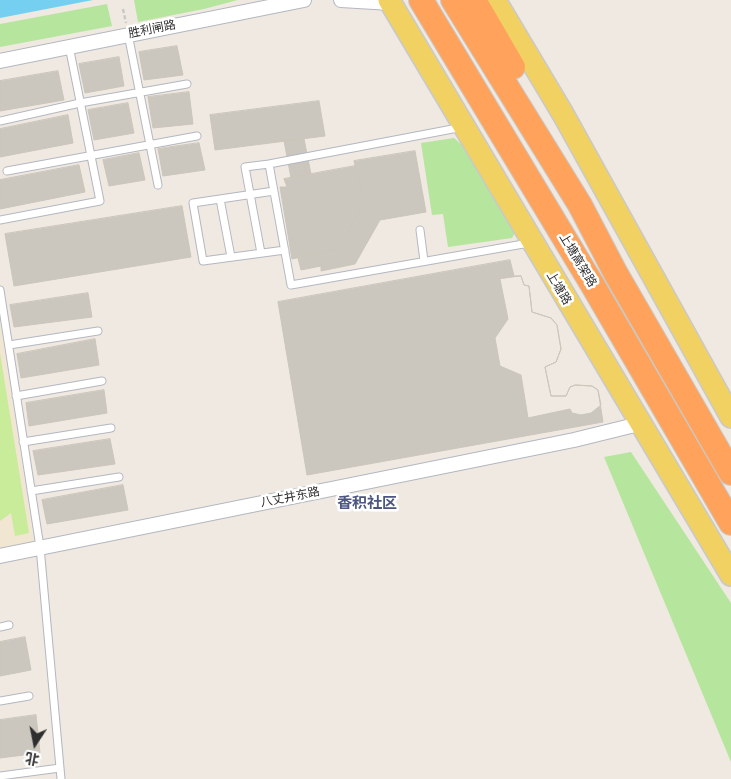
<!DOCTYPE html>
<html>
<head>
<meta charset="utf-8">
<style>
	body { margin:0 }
	#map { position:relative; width:731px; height:779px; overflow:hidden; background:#efe9e1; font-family:Lato,"Noto Sans SC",sans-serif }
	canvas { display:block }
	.north { position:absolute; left:10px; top:719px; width:50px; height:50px; -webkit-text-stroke:4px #fff; paint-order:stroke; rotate:191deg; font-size:14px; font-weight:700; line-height:20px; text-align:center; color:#2e2e2e }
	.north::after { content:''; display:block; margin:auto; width:18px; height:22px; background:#2e2e2e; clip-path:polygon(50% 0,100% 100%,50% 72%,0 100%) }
</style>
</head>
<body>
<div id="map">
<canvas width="731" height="779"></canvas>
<div class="north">北</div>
</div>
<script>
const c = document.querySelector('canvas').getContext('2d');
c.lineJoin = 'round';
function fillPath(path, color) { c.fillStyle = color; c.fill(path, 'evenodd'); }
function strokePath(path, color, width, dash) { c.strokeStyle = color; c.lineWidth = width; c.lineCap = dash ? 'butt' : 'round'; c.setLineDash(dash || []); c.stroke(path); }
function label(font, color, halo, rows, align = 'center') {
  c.font = font + ' Lato,"Noto Sans SC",sans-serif'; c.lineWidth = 5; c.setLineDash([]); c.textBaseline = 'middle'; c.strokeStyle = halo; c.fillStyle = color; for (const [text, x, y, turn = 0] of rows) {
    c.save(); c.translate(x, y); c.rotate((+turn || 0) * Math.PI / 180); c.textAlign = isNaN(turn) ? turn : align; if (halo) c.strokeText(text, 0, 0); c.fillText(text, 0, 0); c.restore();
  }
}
fillPath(new Path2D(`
	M0,321L34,542L0,549Z`), '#f0e6d1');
fillPath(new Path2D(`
	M134,0H238L204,9L138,22Z
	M107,4L112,26L0,47V24Z
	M454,138L462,145L516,231L512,238L448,247L443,214L432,215L421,143Z
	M631,452L731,603V762L604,457Z`), '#b6e59e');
fillPath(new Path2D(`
	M0,353L29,533L15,536L11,513L0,521Z`), '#c9ec9a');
fillPath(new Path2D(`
	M0,0H93L0,18Z`), '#75cff0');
const building = new Path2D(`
	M177,46L183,75L144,80L139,52Z
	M119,57L124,86L85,93L79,64Z
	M58,71L64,100L0,111V81Z
	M189,92L193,124L153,128L148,97Z
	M319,101L325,136L215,150L210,115Z
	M128,103L134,133L94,140L88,110Z
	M68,115L73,143L0,157V129Z
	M304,139L311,174L291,178L284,141Z
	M199,143L205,170L163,176L158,149Z
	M415,151L426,212L380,220L355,264L321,271V266L301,270L298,258L338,249L364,203L354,161Z
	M139,153L145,180L109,186L103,160Z
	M79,165L85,192L0,209V180Z
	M355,166L364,203L338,249L292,259L280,187H287L284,179Z
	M182,206L191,257L14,286L5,234Z
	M510,260L514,276H521L524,285L529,286L532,312L551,318L557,325L561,349L556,362L545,367L551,396H566L570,387L575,385L592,386L598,390L603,422L307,475L278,302Z
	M521,276L524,285L529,286L532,312L551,318L557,325L561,349L556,362L545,367L551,396H566L570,387L575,385L592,386L598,390L601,405L591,413L581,415L572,413L570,409L528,418L521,375L500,366L495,338L508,319L500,279Z
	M88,293L92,317L14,327L10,305Z
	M95,339L99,365L21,378L17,354Z
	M104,390L107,413L29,426L26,403Z
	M110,439L115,464L38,475L33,451Z
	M123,485L128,510L47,524L42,500Z
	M25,637L31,670L0,676V642Z
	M36,715L40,753L0,758V720Z`);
fillPath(building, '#cbc7bf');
strokePath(building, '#cbc5ba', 1);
const lane = new Path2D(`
	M128,34L158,185
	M0,121L80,103L187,84
	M463,127L269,164L291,285L529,243
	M7,171L197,136
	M274,191L193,203L203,261L285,250
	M220,199L231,257
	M0,220L100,201L69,46
	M420,230L424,261
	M261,253L245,167L269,164
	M0,290L40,547L61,779
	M9,345L98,331
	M16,396L102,381
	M23,442L111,428
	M31,491L119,477
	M0,627L9,625
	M0,701L29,696
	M0,776L60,768`);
const street = new Path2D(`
	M341,0L391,3
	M0,61L304,0
	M0,556L574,440L639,424`);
const primary = new Path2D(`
	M389,0L731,575
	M495,0L563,114L731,417`);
const highway = new Path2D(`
	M421,0L592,284L731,523
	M453,0L580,205L615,272L731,473
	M474,0L513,67`);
strokePath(lane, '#b4b7c1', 9);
strokePath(street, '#b4b7c1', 16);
strokePath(primary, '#c9c9c9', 24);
strokePath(highway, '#c9c9c9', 26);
strokePath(new Path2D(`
	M123,9L126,23`), '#c9c9c9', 2.5, [4, 2.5]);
strokePath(lane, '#fff', 7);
strokePath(street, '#fff', 14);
strokePath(primary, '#f2d163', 21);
strokePath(highway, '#ffa35c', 24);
label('12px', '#2e2e2e', '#fff', [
	["胜利闸路",152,29,-11],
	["上塘高架路",578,260,59],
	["上塘路",559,288,59],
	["八丈井东路",290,497,-11]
]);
label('bold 15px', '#4d5680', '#fff', [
	["香积社区",367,503]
]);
</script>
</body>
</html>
